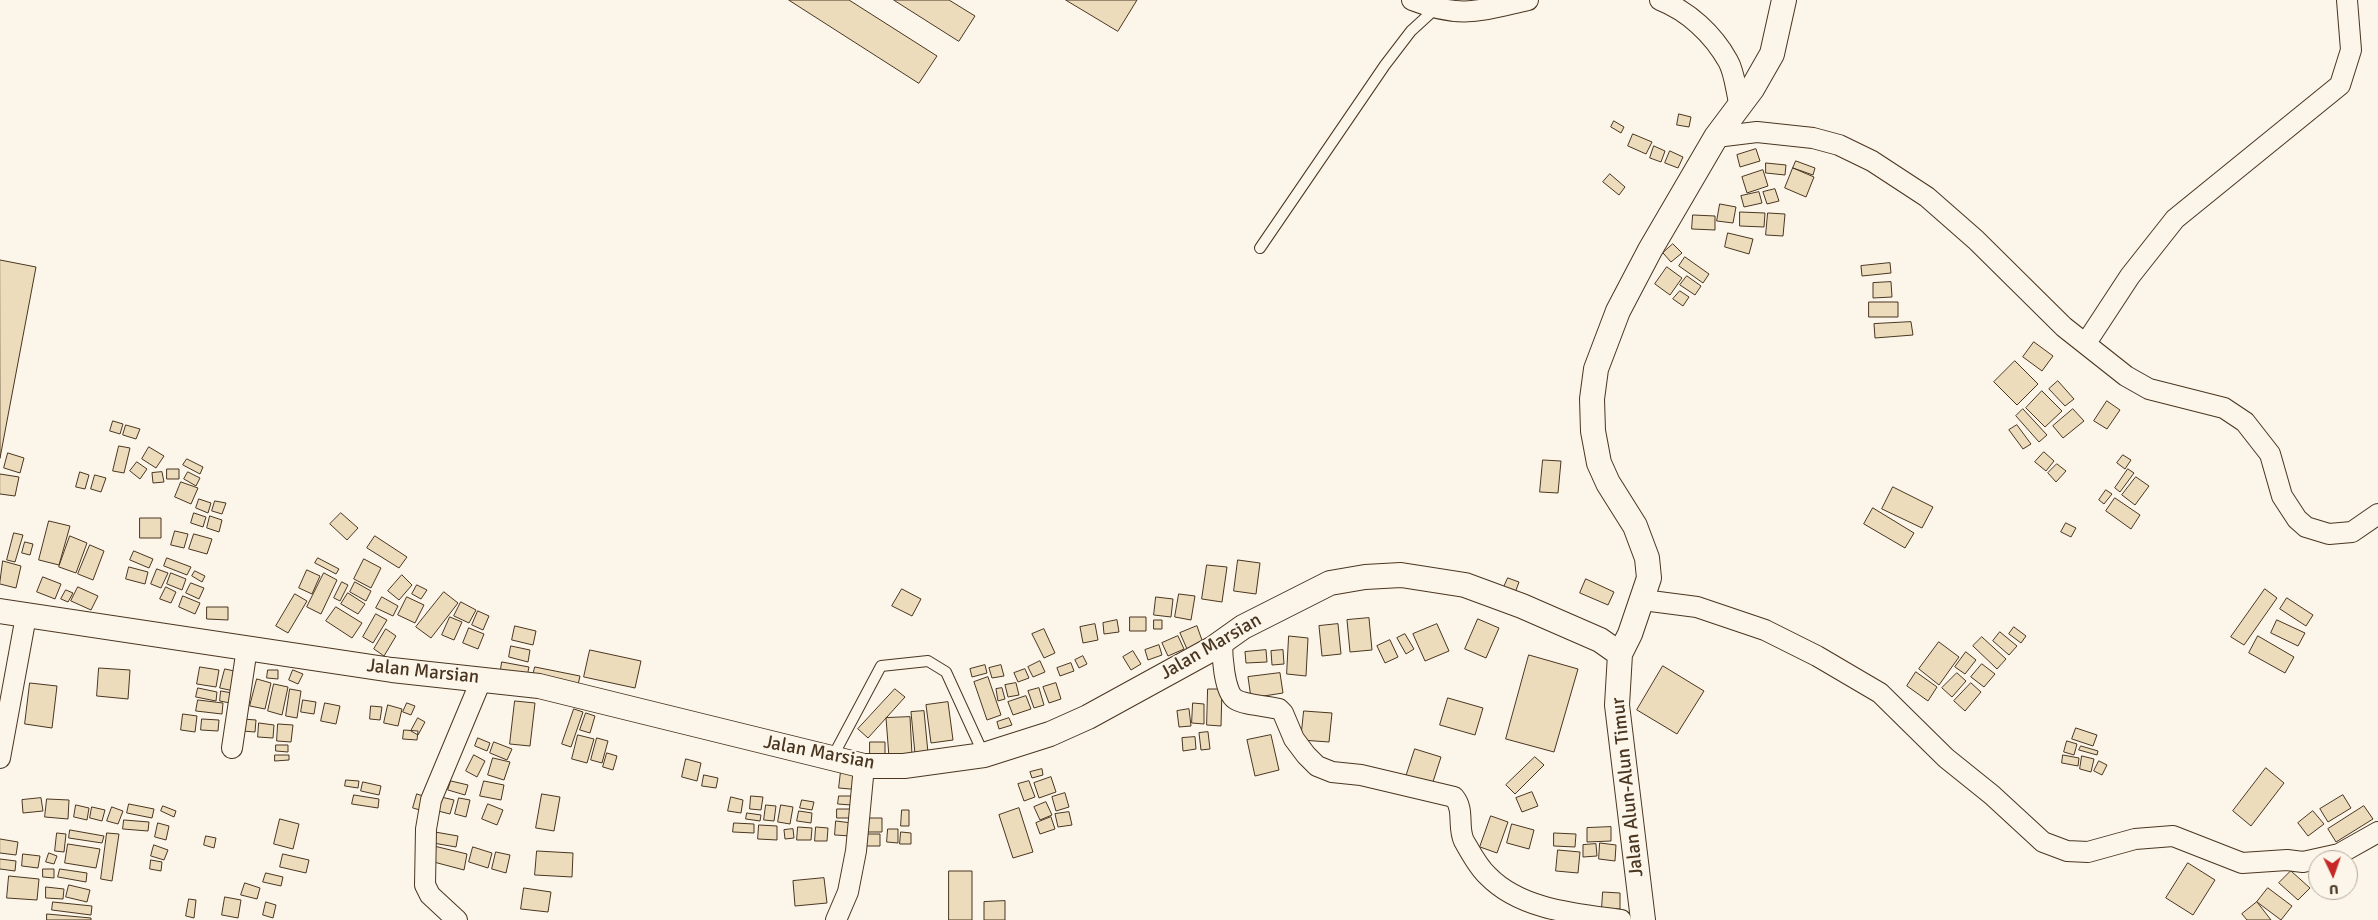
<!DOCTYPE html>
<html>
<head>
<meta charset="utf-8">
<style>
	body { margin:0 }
	#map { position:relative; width:2378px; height:920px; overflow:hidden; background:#fbf6e9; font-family:Signika,sans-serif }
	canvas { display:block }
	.north { position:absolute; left:2308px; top:850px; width:50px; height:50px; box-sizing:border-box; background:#fbf6e9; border:1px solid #b4a999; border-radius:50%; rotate:177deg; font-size:14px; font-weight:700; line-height:20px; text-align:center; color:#4a3520 }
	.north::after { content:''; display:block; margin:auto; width:18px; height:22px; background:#c62828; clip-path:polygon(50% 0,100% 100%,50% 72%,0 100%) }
</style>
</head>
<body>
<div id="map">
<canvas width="2378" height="920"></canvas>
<div class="north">U</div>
</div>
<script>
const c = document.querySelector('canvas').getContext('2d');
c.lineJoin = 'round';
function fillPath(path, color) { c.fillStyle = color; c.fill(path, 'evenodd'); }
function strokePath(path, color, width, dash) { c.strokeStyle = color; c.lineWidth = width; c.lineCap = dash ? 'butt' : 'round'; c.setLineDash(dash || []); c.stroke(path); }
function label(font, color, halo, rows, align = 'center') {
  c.font = font + ' Signika,sans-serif'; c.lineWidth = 4; c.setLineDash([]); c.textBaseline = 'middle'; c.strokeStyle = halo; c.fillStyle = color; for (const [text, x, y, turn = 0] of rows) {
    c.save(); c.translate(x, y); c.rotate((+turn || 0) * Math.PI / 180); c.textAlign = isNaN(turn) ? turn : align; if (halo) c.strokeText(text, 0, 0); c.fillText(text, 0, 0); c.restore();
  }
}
const building = new Path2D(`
	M789,0H849L937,56L919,83Z
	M894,0H949L975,16L959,41Z
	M1066,0H1137L1118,31Z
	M1679,114L1691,117L1689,127L1677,125Z
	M1614,121L1624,127L1621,133L1611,127Z
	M1633,134L1652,142L1646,154L1628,146Z
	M1654,146L1665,151L1661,162L1650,158Z
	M1756,149L1760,161L1740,167L1737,155Z
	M1670,151L1683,157L1678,168L1665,163Z
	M1796,161L1815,168L1813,175L1793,168Z
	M1766,163L1786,165L1785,175L1766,173Z
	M1793,168L1814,177L1806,197L1785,188Z
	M1763,170L1768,186L1747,193L1742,177Z
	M1610,174L1625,187L1619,195L1603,182Z
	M1775,189L1779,201L1767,204L1763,192Z
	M1759,192L1762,203L1744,207L1741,196Z
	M1720,204L1736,207L1733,223L1717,221Z
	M1740,212L1765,213L1764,227L1740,226Z
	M1768,213L1785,214L1783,236L1766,235Z
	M1693,215L1715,216V230L1692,229Z
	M1728,233L1753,239L1749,254L1725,247Z
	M1673,244L1682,253L1671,262L1663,253Z
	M1685,257L1709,274L1703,283L1679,266Z
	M0,260L36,267L0,458Z
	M1890,263L1891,273L1862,276L1861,266Z
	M1667,267L1682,278L1670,295L1655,284Z
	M1687,276L1701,286L1695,295L1680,285Z
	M1891,282L1892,297L1873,298V283Z
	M1680,291L1689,297L1683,306L1673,299Z
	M1869,302H1898V317H1869Z
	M1911,322L1913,335L1875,338L1874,324Z
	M2034,342L2053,356L2042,371L2023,357Z
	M2015,361L2038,384L2017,405L1994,382Z
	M2058,381L2074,399L2065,406L2049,389Z
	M2042,391L2062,411L2045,427L2026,408Z
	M2107,401L2120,410L2107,429L2094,421Z
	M2023,409L2047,435L2039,442L2016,416Z
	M2073,409L2084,421L2063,438L2053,426Z
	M113,421L123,424L120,434L110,431Z
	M126,425L140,429L136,439L123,435Z
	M2017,425L2031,444L2023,449L2009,430Z
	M119,446L130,448L124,473L113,471Z
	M149,447L164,456L156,468L142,459Z
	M2044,452L2054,461L2046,471L2035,462Z
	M8,453L24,458L20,473L4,468Z
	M2123,455L2131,460L2125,469L2117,463Z
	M187,459L203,467L200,474L183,465Z
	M1543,460L1561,461L1558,493L1540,492Z
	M137,462L147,469L140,479L130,471Z
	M2057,464L2066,471L2056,482L2048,473Z
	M167,469H179V479H167Z
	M2128,469L2134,473L2120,492L2115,488Z
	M80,472L89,475L85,489L76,487Z
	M162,472L164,482L153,483L152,473Z
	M188,472L200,478L196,486L184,479Z
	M0,474L19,477L15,496L0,494Z
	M95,475L106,478L101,492L91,489Z
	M2136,477L2149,486L2135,505L2122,495Z
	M181,482L198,488L191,504L175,497Z
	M1893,487L1933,507L1922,528L1882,509Z
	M2106,490L2112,494L2104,504L2099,500Z
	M2115,498L2140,515L2131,529L2106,511Z
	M199,499L211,503L208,513L196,508Z
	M215,501L226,503L222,514L212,511Z
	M1873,508L1914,533L1905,548L1864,524Z
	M194,513L206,517L203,527L191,523Z
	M341,513L358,528L347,540L330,524Z
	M210,516L222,520L219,532L207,528Z
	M140,518H161V538H140Z
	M49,521L70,526L59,565L39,560Z
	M2066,523L2076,528L2071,537L2061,532Z
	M175,531L188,534L184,548L171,545Z
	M14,533L23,535L15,562L7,560Z
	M194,534L212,539L207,554L189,549Z
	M70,536L87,543L76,573L59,567Z
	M375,536L407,557L399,568L367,548Z
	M25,542L33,544L30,555L22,553Z
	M90,545L104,551L93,580L78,574Z
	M134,551L153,559L149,568L130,560Z
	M167,558L191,567L187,575L164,566Z
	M318,558L339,569L336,574L315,563Z
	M364,559L381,568L371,588L354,579Z
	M1238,560L1260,563L1256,594L1234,591Z
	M3,561L21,566L16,588L0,584Z
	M1207,565L1227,567L1222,602L1202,599Z
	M129,567L148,572L145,584L126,579Z
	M157,569L168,573L161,588L151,584Z
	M307,570L320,576L312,594L299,588Z
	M195,571L205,576L202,582L192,576Z
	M171,573L186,579L182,590L167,584Z
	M324,573L337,580L321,614L307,607Z
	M402,575L412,585L399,600L388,591Z
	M43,577L61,584L55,599L37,592Z
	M1508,578L1519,582L1515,593L1503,589Z
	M1586,579L1614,592L1608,605L1580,593Z
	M342,582L348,585L340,601L334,598Z
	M355,582L371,591L366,601L350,592Z
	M191,583L204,588L199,599L186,593Z
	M417,585L427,590L421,599L412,594Z
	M78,587L98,596L91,610L71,601Z
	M166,587L176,592L171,603L160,599Z
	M902,589L921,599L912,616L892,606Z
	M2265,589L2277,598L2244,645L2231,637Z
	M66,590L73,593L68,602L61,599Z
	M444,592L458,603L431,638L416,627Z
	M348,593L365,604L358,614L341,604Z
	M295,594L307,601L288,633L276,626Z
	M1179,594L1195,596L1191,620L1175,617Z
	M183,596L200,603L195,614L179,607Z
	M382,597L398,606L393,616L376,608Z
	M407,597L424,605L415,623L398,615Z
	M1156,597L1173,599L1171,617L1154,615Z
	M2287,598L2313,615L2306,626L2280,609Z
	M461,602L476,610L469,623L454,616Z
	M207,607H228V620L207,619Z
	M336,607L362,623L352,638L326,621Z
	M478,611L489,616L483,630L472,625Z
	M376,614L387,620L373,643L363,637Z
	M450,617L462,622L454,640L442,635Z
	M1130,617H1146V631H1130Z
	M1369,618L1372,650L1350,652L1347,620Z
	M1478,619L1499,628L1486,658L1465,649Z
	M1117,620L1119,632L1104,634L1103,623Z
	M1154,620H1162V629H1154Z
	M2277,620L2305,633L2298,646L2271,633Z
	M1095,624L1098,640L1083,643L1080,627Z
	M1338,624L1341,654L1322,656L1319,626Z
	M1437,624L1449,651L1425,661L1413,634Z
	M515,626L536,631L533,645L512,640Z
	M1197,626L1203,643L1187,649L1180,633Z
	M2014,627L2026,636L2021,643L2009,634Z
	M469,628L484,634L478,649L463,643Z
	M386,629L396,636L384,656L374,649Z
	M1044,629L1055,653L1044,658L1032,634Z
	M2000,632L2017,646L2009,655L1993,641Z
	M1405,634L1414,649L1406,654L1397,638Z
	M1178,636L1184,649L1168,656L1162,643Z
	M1289,636L1308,638L1306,676L1287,674Z
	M2258,636L2294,657L2285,673L2249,653Z
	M1982,637L2006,659L1997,669L1973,646Z
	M1390,640L1398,657L1385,663L1377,646Z
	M1939,642L1959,657L1939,685L1919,669Z
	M1159,645L1162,655L1148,660L1145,650Z
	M511,646L530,650L528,662L509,657Z
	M590,650L641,661L635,688L584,677Z
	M1266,650L1267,662L1246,663L1245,652Z
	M1283,650L1284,664L1272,665L1271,651Z
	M1133,651L1141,664L1131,670L1123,657Z
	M1966,652L1976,660L1965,674L1955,667Z
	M1529,655L1578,669L1554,752L1506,739Z
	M1083,656L1087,664L1079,668L1075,660Z
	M1040,661L1045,672L1033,677L1028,667Z
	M502,662L529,667L526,681L500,676Z
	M1071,663L1074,671L1060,676L1057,668Z
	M1982,664L1995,674L1984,687L1971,677Z
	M985,665L987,673L972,677L970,669Z
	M1001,665L1004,676L992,678L989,668Z
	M1663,666L1704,691L1677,734L1637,710Z
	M200,667L219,670L216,687L197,684Z
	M535,667L580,676L577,689L532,680Z
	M99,668L130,670L128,699L97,696Z
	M225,669L239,672L234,691L220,688Z
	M1025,669L1029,678L1018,682L1014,673Z
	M268,670H278V679L267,678Z
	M293,670L303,674L298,684L289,680Z
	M1916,672L1937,687L1928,701L1907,686Z
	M1280,673L1283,693L1251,698L1248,677Z
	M1957,673L1966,681L1952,697L1942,688Z
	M988,677L1001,715L987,720L974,682Z
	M257,679L271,683L265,709L250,706Z
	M30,683L57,686L52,728L25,724Z
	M1016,683L1019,695L1008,697L1005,685Z
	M1056,683L1061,699L1049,703L1043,687Z
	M1971,683L1981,692L1965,711L1954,701Z
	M274,684L288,687L282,715L268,711Z
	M198,688L217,692L216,701L196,697Z
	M1002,688L1005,699L998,701L996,689Z
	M1039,688L1044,705L1034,708L1028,691Z
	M290,689L301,691L297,718L286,716Z
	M895,689L905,697L868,738L858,729Z
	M1208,689H1222L1221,726L1207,725Z
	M221,691L232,693L230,703L220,701Z
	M1026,696L1031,709L1013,715L1008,702Z
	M1448,698L1483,708L1475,735L1440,725Z
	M198,700L223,703L222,714L196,711Z
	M303,700L316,702L314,714L301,712Z
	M515,701L535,703L530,746L510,744Z
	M948,702L953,740L931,743L926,705Z
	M325,703L340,706L336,724L321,721Z
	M407,703L415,706L411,715L403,712Z
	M1193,703L1204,704V724L1192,723Z
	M388,705L402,709L398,726L384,723Z
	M371,706L382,707L380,720L370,719Z
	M574,709L583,712L571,747L562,744Z
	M1189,709L1191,726L1179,727L1177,711Z
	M924,711L928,753L915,754L911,712Z
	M1304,711L1332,713L1329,742L1301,740Z
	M586,713L595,716L590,733L580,730Z
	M183,714L197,716L195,732L181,730Z
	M910,717L912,755L889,757L886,718Z
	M418,718L425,722L418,735L411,731Z
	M1009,718L1012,725L999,729L997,722Z
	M202,719L219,720L218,731L201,730Z
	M243,719L256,720L255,732L242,731Z
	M259,723L274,725L273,738L258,737Z
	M278,724L293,725L291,742L277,741Z
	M2076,728L2097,735L2093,746L2072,739Z
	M404,730L418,731L417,740L403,739Z
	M1208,732L1210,749L1201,750L1199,733Z
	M578,735L594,739L587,763L572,759Z
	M1271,735L1279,770L1255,776L1247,740Z
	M1195,737L1196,749L1183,751L1182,738Z
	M478,738L490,743L487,751L475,746Z
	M597,738L608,741L602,763L591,760Z
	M2067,741L2077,744L2074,755L2064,752Z
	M494,742L512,749L507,760L490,753Z
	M870,742H885V756H870Z
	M276,745H288V752L276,751Z
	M2081,746L2098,751L2097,755L2079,750Z
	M1415,749L1441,757L1431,788L1405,780Z
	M607,753L617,756L613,770L603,767Z
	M275,755H289V760L275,761Z
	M474,755L485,761L477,777L466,771Z
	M2063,755L2079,758L2078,766L2062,763Z
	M2082,756L2094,759L2091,772L2080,769Z
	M1535,757L1544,765L1515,794L1506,785Z
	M493,758L510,762L504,780L488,775Z
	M686,759L701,763L697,781L682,777Z
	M2099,761L2107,765L2102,775L2094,771Z
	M2266,768L2284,783L2251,826L2233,811Z
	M1042,769L1043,775L1032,778L1030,772Z
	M841,771L862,773L861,790L839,788Z
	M704,775L718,778L716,788L702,786Z
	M1051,777L1056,792L1039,798L1034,783Z
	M346,780L359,781L358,788L345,786Z
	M451,781L468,785L465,795L448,790Z
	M484,781L504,785L501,800L480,796Z
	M1029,781L1035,797L1024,801L1018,784Z
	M363,782L381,786L379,795L361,791Z
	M1532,792L1538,806L1522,812L1516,798Z
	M1065,793L1069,807L1056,811L1052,797Z
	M417,794L423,796L420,810L413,808Z
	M542,794L560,797L554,831L536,828Z
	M354,795L379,799L378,808L352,804Z
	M2343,795L2351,808L2328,822L2320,809Z
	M751,796L763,797L761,810L750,809Z
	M839,796H852L851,805L838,804Z
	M441,797L454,800L450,814L438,811Z
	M731,797L743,800L741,813L728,811Z
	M41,798L43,811L23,813L22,800Z
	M459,798L470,800L466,817L455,814Z
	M47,799L69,800L68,819L45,817Z
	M802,800L814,802L812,810L800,808Z
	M1046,802L1052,815L1040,820L1034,807Z
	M129,804L154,809L152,818L127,813Z
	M488,804L503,810L497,825L482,819Z
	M76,805L89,808L87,820L74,817Z
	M766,805L776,806L774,821L764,820Z
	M781,805L793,807L790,824L778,822Z
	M163,806L176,811L174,817L161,811Z
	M2364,806L2373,819L2336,842L2328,829Z
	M92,807L105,810L102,821L90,818Z
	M112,807L123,811L118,824L107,821Z
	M1019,808L1033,852L1013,858L999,815Z
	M837,809H853V818H837Z
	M902,810H909V826H901Z
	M799,811L812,813L811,823L797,821Z
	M2313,811L2324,824L2308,836L2298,823Z
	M1069,812L1072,825L1058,827L1055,814Z
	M747,813L761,815L760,821L746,819Z
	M1491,816L1508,822L1497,853L1480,847Z
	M1051,817L1055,829L1040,834L1036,823Z
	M864,818H882V832H864Z
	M280,819L299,824L293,849L274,844Z
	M124,820L149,822L148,831L123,829Z
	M836,821L852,823L851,836L835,835Z
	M158,823L169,826L166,840L155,837Z
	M734,823L754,824V833L733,832Z
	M1512,824L1534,830L1529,849L1507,843Z
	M759,825L777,826V840L758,839Z
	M798,827L812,828L811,840H797Z
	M816,827L828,828L827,841H815Z
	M1611,827V841L1587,842V828Z
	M793,829L794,838L785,839L784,830Z
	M888,829H898V843L887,842Z
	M70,830L104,836L102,843L69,838Z
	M435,832L458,836L456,847L433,843Z
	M901,832L911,833V844H900Z
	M57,833L66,834L64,852L55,851Z
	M107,833L119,834L112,881L101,879Z
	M1554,833L1576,834L1575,847L1554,846Z
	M865,834H880V846H865Z
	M206,836L216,838L214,848L204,845Z
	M0,839L18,842L16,855L0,853Z
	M1600,843L1616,845L1615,861L1599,859Z
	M68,844L100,849L96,868L65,863Z
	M1596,844L1597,856L1583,857V845Z
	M154,845L168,850L164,860L151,856Z
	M434,846L467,854L464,870L430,861Z
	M473,847L492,853L488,868L469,862Z
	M1558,850L1580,852L1578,873L1556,871Z
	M537,851L573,853L572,877L535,875Z
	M496,852L510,855L506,873L492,869Z
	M49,853L57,856L54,864L46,862Z
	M23,854L40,856L38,868L22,866Z
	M283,854L309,860L306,873L280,867Z
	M0,859L16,861L15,871L0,869Z
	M151,860L162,862L161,871L150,869Z
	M2188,863L2215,880L2193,915L2166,898Z
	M43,869H54V878L43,877Z
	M60,869L87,873L86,882L58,877Z
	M949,871H972V920H949Z
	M2291,871L2310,888L2298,900L2279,883Z
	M266,873L283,877L281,886L263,882Z
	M9,876L39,879L37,900L7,898Z
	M824,878L827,903L795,906L793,881Z
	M245,883L260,888L257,899L241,895Z
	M69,885L90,890L87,902L66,897Z
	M46,887L64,889L63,899L46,898Z
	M524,888L551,892L548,912L521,909Z
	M2268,888L2292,906L2281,920L2257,902Z
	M1603,892L1620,893V909L1602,908Z
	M225,897L241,900L238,918L222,915Z
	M189,899L196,900L194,918L186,916Z
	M1005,901V920H984V902Z
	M53,902L92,906L91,915L52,910Z
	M266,902L276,905L273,918L263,915Z
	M2257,902L2271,920H2247L2242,914Z
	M47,914L91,918V920H47Z`);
fillPath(building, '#ecdcbc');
strokePath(building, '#4a3520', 1);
const service = new Path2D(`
	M1260,248L1385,65L1411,31L1435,9
	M832,758L881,666L928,661L946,672L984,755`);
const minor = new Path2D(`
	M1412,0C1461,19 1479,11 1528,0
	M1660,0C1688,11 1713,34 1728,61C1735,73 1736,92 1740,106
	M1716,137L1757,132L1813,138L1839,145L1872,161L1927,197L1976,240L2064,327L2126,376L2149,389L2224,408L2245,422L2270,454L2282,496L2297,519L2306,527L2329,534L2352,532L2378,514
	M2086,343L2130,276L2175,219L2340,85L2351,50L2347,0
	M1643,600L1697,607L1765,630L1817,656L1880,693L1946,758L1992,795L2043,842L2067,851L2088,852L2135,839L2173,836L2242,863L2287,860L2303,862L2339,854L2378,832
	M1222,641C1222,654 1224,692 1235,699C1244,705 1267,706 1279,709L1283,713L1294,739L1306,755L1317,766L1332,772L1361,775L1454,797C1465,810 1457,827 1464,841C1471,853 1478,867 1488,876C1521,910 1577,914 1621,920
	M232,748L247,648
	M0,758L26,616
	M457,920L430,895L425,885L426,829L431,800L482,678
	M836,920L848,892L856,851L864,766`);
const tertiary = new Path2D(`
	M0,611L392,670L539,686L864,766H904L984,755L1050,734L1088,717L1212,649L1243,627L1330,583L1365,577L1401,575L1465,585L1522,606L1600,640L1620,654
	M1643,920L1617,705L1620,654L1630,634L1649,578L1647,558L1635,526L1608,483L1599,463L1593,431L1592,399L1596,369L1618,311L1650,250L1716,137L1752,89L1772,54L1784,0`);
strokePath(service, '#4a3520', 12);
strokePath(minor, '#4a3520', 22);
strokePath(tertiary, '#4a3520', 26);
strokePath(service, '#fbf6e9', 10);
strokePath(minor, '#fbf6e9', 20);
strokePath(tertiary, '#fbf6e9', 24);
label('19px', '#4a3520', '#fbf6e9', [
	["Jalan Marsian",1211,647,-30],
	["Jalan Marsian",423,672,6],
	["Jalan Marsian",819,753,11],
	["Jalan Alun-Alun Timur",1628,787,-96]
]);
</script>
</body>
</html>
